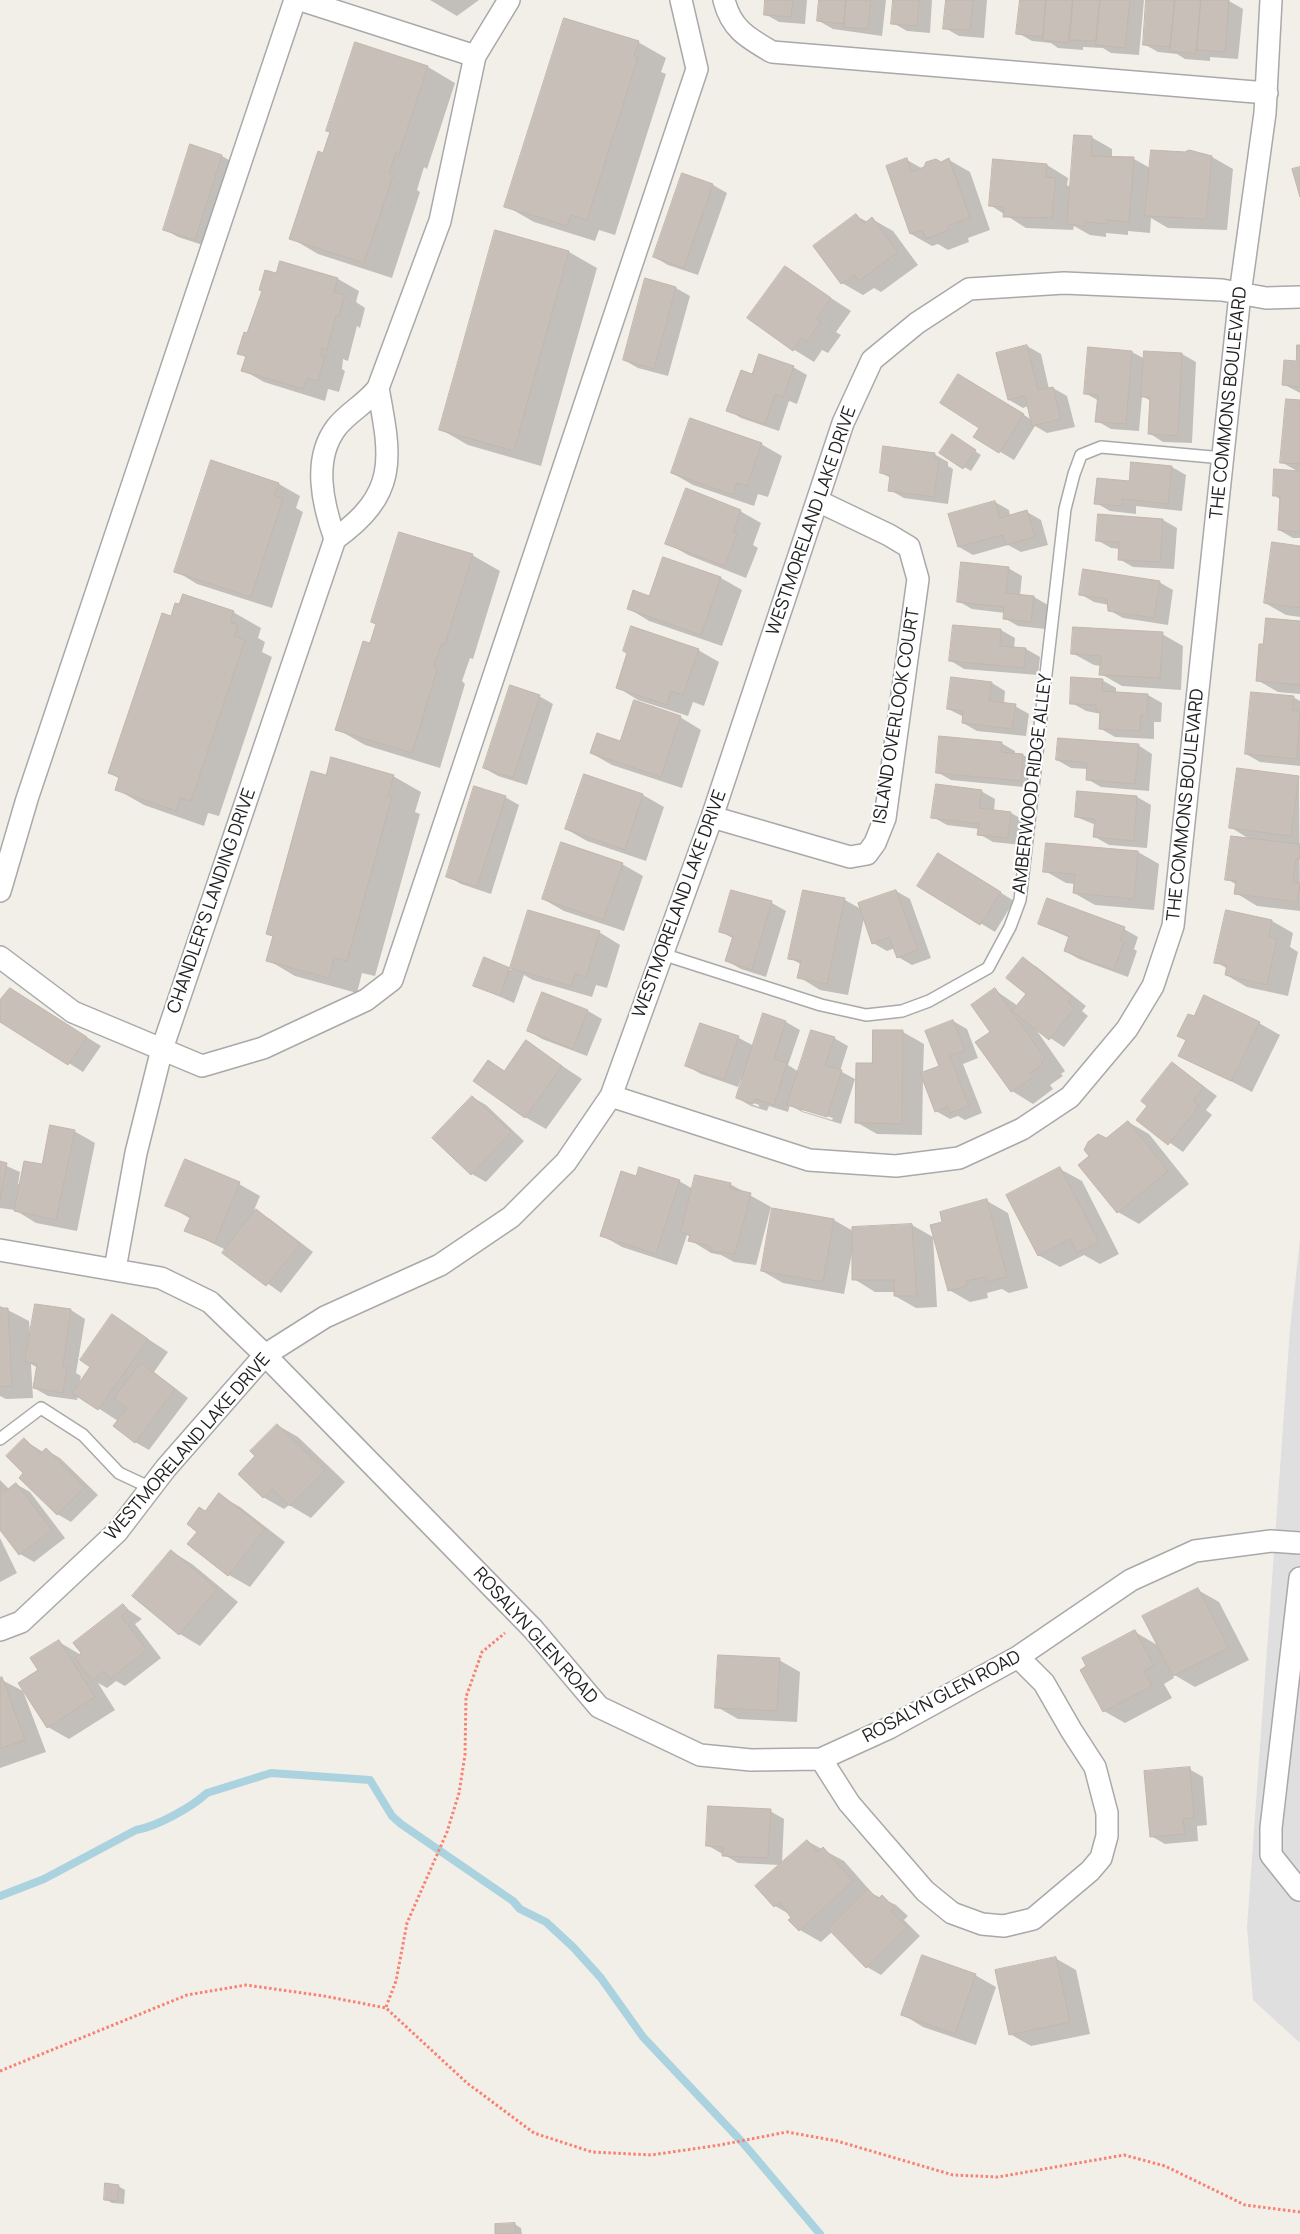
<!DOCTYPE html>
<html>
<head>
<meta charset="utf-8">
<style>
	body { margin:0 }
	canvas { display:block; background:#f2efe9 }
</style>
</head>
<body>
<canvas width="1300" height="2234"></canvas>
<script>
const c = document.querySelector('canvas').getContext('2d');
c.lineJoin = 'round';
function fillPath(path, color) { c.fillStyle = color; c.fill(path, 'evenodd'); }
function strokePath(path, color, width, dash) { c.strokeStyle = color; c.lineWidth = width; c.lineCap = dash ? 'butt' : 'round'; c.setLineDash(dash || []); c.stroke(path); }
function label(font, color, halo, rows, align = 'center') {
  c.font = font + ' Manrope,sans-serif'; c.lineWidth = 4.5; c.setLineDash([]); c.textBaseline = 'middle'; c.strokeStyle = halo; c.fillStyle = color; for (const [text, x, y, turn = 0] of rows) {
    c.save(); c.translate(x, y); c.rotate((+turn || 0) * Math.PI / 180); c.textAlign = isNaN(turn) ? turn : align; if (halo) c.strokeText(text, 0, 0); c.fillText(text, 0, 0); c.restore();
  }
}
fillPath(new Path2D(`
	M1300,1239V2043L1253,2000L1247,1927L1290,1329Z`), '#e0dfdf');
fillPath(new Path2D(`
	M430,0H479L457,16Z
	M766,0H807L805,24L779,22L765,14Z
	M821,0H886L882,36L833,29L819,21Z
	M894,0H932L930,33L907,31L893,23Z
	M947,0H987L984,38L959,36L945,28Z
	M1021,0H1144L1139,55L1111,53L1103,48L1083,47V50L1058,48L1051,43L1032,41L1018,33Z
	M1148,0L1229,1L1243,9L1238,59L1210,57V61L1185,59L1177,54L1158,52L1144,44Z
	M638,42L666,58L661,72L666,74L615,235L599,230L595,241L534,222L506,206Z
	M428,67L455,83L427,169L424,167L417,190L420,192L392,278L318,254L291,238Z
	M1091,137L1112,149V158L1134,159L1150,168L1189,151L1212,157L1233,169L1227,230L1168,228L1151,218L1150,233L1128,231V235L1106,233V237L1090,235L1074,226L1073,230L1026,228L990,205L1047,165L1068,178L1067,185L1071,188Z
	M191,146L222,156L236,164L209,247L178,237L164,229Z
	M907,160L923,169L949,160L970,172L990,230L968,238L969,242L948,250L938,244L932,246L911,234Z
	M713,185L727,193L698,275L668,265L654,257Z
	M856,216L868,222L872,219L893,231L918,265L881,292L874,288L863,295L842,283Z
	M496,232L569,252L597,268L541,466L468,445L440,429Z
	M281,262L338,279L359,291L356,302L365,308L360,328L357,326L348,361L343,359L342,369L345,371L339,392L328,389L325,401L264,382L243,370L247,358L239,353Z
	M785,268L851,311L836,332L841,335L828,353L822,350L814,362L793,349Z
	M646,280L676,288L690,296L668,376L638,368L624,360Z
	M1027,346L1041,354L1049,389L1053,388L1067,396L1075,427L1047,433L1035,426L1014,460L975,437L981,427L973,383L1032,420L1028,406L1023,408L1009,400Z
	M1300,346V393L1283,384L1297,362Z
	M1132,352L1145,359V352L1182,354L1196,362L1192,443L1163,442L1149,433L1151,401L1142,396L1139,431L1111,429L1097,421L1099,401L1085,393Z
	M793,367L807,375L797,404L789,401L779,431L741,418L728,410L753,375Z
	M1300,401V538H1293L1279,530L1281,500L1274,495L1299,472L1281,462Z
	M958,440L981,455L971,471L941,453Z
	M761,444L782,456L768,497L758,494L754,506L693,485L672,473Z
	M934,454L948,462V466L953,469L948,504L904,498L890,490L891,478L881,473Z
	M1172,467L1186,475L1182,511L1136,506V514L1110,511L1096,503L1130,483Z
	M279,484L300,496L296,508L303,512L272,608L197,584L176,571Z
	M995,502L1009,510L1010,517L1027,512L1041,520L1048,545L1021,552L1008,545L973,555L959,547Z
	M740,511L761,523L753,545L758,548L746,578L688,555L667,543Z
	M1163,520L1177,528L1174,569L1133,567L1119,559L1120,549L1111,548L1097,540Z
	M1300,547V617L1286,615L1265,603Z
	M472,555L500,571L473,659L470,658L462,681L465,684L440,768L365,745L337,729L370,645Z
	M663,558L721,578L742,590L722,646L649,621L628,608L650,597Z
	M1008,568L1022,576L1020,596L1034,597L1048,605L1045,629L1018,626L1004,618L1005,613L972,609L958,601Z
	M1159,582L1173,590L1168,625L1123,618L1109,610V605L1094,602L1080,594Z
	M233,612L261,628L258,638L265,642L262,652L272,657L219,816L208,813L204,826L144,805L116,789L120,779L110,773L172,618Z
	M1300,623V694L1278,692L1257,680L1264,646Z
	M954,626L1001,630L1015,638L1014,648L1026,649L1040,657L1038,675L964,669L951,661Z
	M1162,634L1183,646L1181,690L1122,686L1101,674V666L1094,665L1072,653Z
	M698,650L719,662L704,706L693,702L688,716L638,700L617,687Z
	M1102,680L1116,688V693L1148,695L1162,703L1161,722H1154V739L1115,737L1101,729V714L1086,711L1072,703Z
	M992,683L1005,691L1004,704L1015,706L1029,714L1026,736L977,731L963,723L964,717L948,709Z
	M539,696L553,704L527,785L498,776L484,768Z
	M1293,697L1300,701V766L1260,762L1246,754Z
	M680,717L701,730L682,788L612,765L591,753Z
	M1001,743L1015,751V755H1023L1037,763L1034,788L951,780L937,772Z
	M1138,745L1152,754L1149,791L1101,787L1087,779L1088,769L1071,768L1057,760Z
	M584,775L643,795L664,807L646,861L587,841L566,829Z
	M393,776L421,792L415,812L420,814L375,976L362,973L357,993L295,976L268,960L274,937L268,934L327,777Z
	M1299,777L1300,911L1257,906L1236,893L1237,885L1227,879L1251,840L1230,827Z
	M981,791L995,799L994,811L1011,813L1025,821L1022,845L993,842L979,834V829L947,825L933,817Z
	M1078,792L1137,797L1151,805L1147,848L1109,845L1095,837L1096,825L1076,817Z
	M505,797L519,805L491,894L461,884L447,876Z
	M1138,852L1159,864L1154,910L1095,905L1074,893L1075,884L1066,883L1045,871Z
	M952,862L1014,901L995,932L919,886Z
	M622,864L643,876L624,931L564,911L543,899Z
	M732,891L772,903L786,911L766,977L741,969L727,961L734,939L720,931Z
	M804,891L845,900L861,909L896,891L910,899L931,958L912,965L898,957L895,948L887,951L873,943L864,918L848,995L820,990L799,977L802,965L790,958Z
	M1048,900L1124,929L1138,937L1134,949L1137,951L1128,977L1079,959L1065,951L1070,938L1039,924Z
	M529,911L599,932L620,945L607,988L596,985L592,997L533,980L524,975L514,1003L474,985L484,959L511,970Z
	M1227,911L1272,921L1293,933L1290,947L1298,952L1288,996L1247,987L1226,975L1228,969L1216,962Z
	M1023,959L1037,967L1086,1006L1082,1011L1088,1016L1064,1047L1035,1028L1065,1071L1061,1074L1063,1076L1050,1085L1053,1089L1033,1104L1012,1091L977,1042L991,1032L995,990L1018,1006L1028,994Z
	M543,994L588,1011L602,1019L587,1056L542,1039L529,1031Z
	M24,998L101,1046L83,1072L0,1020V1002Z
	M1194,1018L1259,1023L1280,1035L1252,1092L1180,1055Z
	M953,1021L967,1029L978,1058L963,1064L982,1113L965,1120L958,1116L950,1119L936,1111L923,1079L922,1135L877,1134L856,1122L874,1064L903,1032L924,1044L923,1073L940,1066Z
	M786,1022L800,1030L788,1065L799,1072L834,1038L848,1046L840,1071L855,1079L841,1124L802,1112L790,1105L788,1112L769,1106L767,1111L751,1106L737,1098L743,1080L741,1079L738,1087L701,1074L687,1066L701,1025L739,1038L754,1046ZM751,1102L759,1105V1107L751,1104ZM802,1108L833,1118L832,1120L802,1111Z
	M526,1042L582,1079L546,1129L525,1117L488,1061L505,1071Z
	M1172,1063L1217,1096L1206,1110L1212,1115L1183,1152L1138,1120L1149,1106Z
	M472,1097L486,1105L524,1141L486,1182L472,1174Z
	M1128,1122L1149,1134L1189,1184L1139,1224L1118,1212L1091,1156L1106,1140Z
	M74,1131L95,1143L77,1231L36,1223L15,1210L0,1208V1163L20,1172L18,1184H21L43,1166Z
	M186,1161L239,1184L260,1196L254,1210L270,1219L313,1252L281,1293L224,1252L226,1250L186,1230L191,1219L167,1205Z
	M1060,1169L1082,1181L1119,1254L1100,1264L1084,1255L1060,1267L1038,1255Z
	M637,1178L679,1181L693,1189L730,1184L771,1207L756,1265L734,1262L721,1255L711,1253L690,1240V1237L687,1235L677,1265L622,1247L601,1235Z
	M987,1201L1008,1213L1028,1288L1009,1293L1002,1289L987,1293L988,1298L970,1302L949,1290L944,1223Z
	M834,1220L853,1231L912,1225L933,1237L937,1307L916,1308L895,1296V1292H875L854,1279L853,1248L844,1294L783,1283L762,1271Z
	M36,1305L71,1310L85,1319L76,1373L81,1376L79,1385L92,1367L113,1316L168,1352L154,1372L188,1398L149,1450L135,1442L118,1421L78,1395L77,1400L48,1396L34,1388L38,1368L31,1364L33,1398L6,1399L0,1396V1306L29,1321L30,1334Z
	M277,1425L298,1437L345,1482L311,1518L289,1505L284,1509L263,1497L257,1456Z
	M24,1440L43,1452L46,1450L60,1458L98,1495L71,1522L57,1514L25,1473Z
	M0,1480L9,1489L16,1484L30,1492L65,1538L34,1562L20,1554L0,1529Z
	M219,1495L240,1507L285,1542L250,1587L229,1575L189,1544L198,1532L205,1512Z
	M0,1538L17,1573L0,1582Z
	M171,1551L192,1564L238,1602L200,1646L180,1634Z
	M1198,1590L1219,1602L1249,1660L1195,1687L1171,1673L1174,1678L1164,1684L1172,1698L1125,1723L1104,1711L1135,1632L1159,1646Z
	M123,1606L142,1619L135,1624L161,1658L125,1686L116,1681L107,1688L98,1683L115,1710L69,1739L48,1727L40,1671L59,1642L81,1655Z
	M779,1660L800,1672L797,1722L738,1719L717,1707Z
	M0,1679L23,1691L46,1752L0,1768Z
	M1189,1769L1203,1777L1207,1825L1197,1826L1198,1841L1165,1844L1151,1836Z
	M770,1811L784,1819L782,1864L807,1841L844,1861L873,1894L896,1905L908,1916L904,1920L920,1936L881,1975L867,1967L832,1932L821,1942L800,1930L791,1915L775,1906L780,1865L738,1863L707,1845Z
	M1055,1958L1076,1970L1090,2034L1031,2046L1010,2034Z
	M975,1975L996,1987L976,2045L923,2027L902,2014Z
	M118,2186L125,2190L124,2204L112,2203L105,2199Z
	M514,2224L521,2228L522,2234H497Z`), '#0003');
strokePath(new Path2D(`
	M0,1896L44,1879L136,1830C156,1827 192,1807 207,1793L271,1773L370,1780L392,1816L401,1824L513,1901L520,1909L546,1922L573,1947L601,1978L643,2037L743,2143L820,2234`), '#aad3df', 8);
const building = new Path2D(`
	M765,0H793L791,17L764,15Z
	M819,0H846L844,24L817,21Z
	M846,0H871L868,29L844,27Z
	M893,0H919L917,26L891,24Z
	M946,0H973L970,30L943,29Z
	M1020,0H1046L1043,37L1016,34Z
	M1046,0H1073L1069,43L1043,40Z
	M1073,0H1100L1096,41L1069,40Z
	M1100,0H1130L1125,48L1096,45Z
	M1146,0H1175L1170,47L1143,45Z
	M1175,0H1201L1196,54L1170,51Z
	M1201,0H1229L1225,52L1197,50Z
	M564,18L639,41L634,56L638,57L587,220L571,215L567,226L504,207Z
	M355,42L428,66L399,154L396,152L389,173L393,175L364,263L289,239L318,151L323,153L330,132L326,131Z
	M1074,135L1092,136L1091,156L1134,157L1129,222L1107,220V224L1085,222V226L1067,224Z
	M190,144L222,155L195,240L163,230Z
	M1151,150L1185,152L1189,150L1212,156L1206,219L1145,216Z
	M907,158L911,172L924,167L926,162L936,159L941,162L949,158L970,218L948,226L949,230L926,239L922,230L910,234L886,166Z
	M993,159L1047,164L1046,177L1056,178L1052,218L1003,217L1004,207L989,206Z
	M1300,167V197L1292,169Z
	M682,173L713,184L684,268L653,257Z
	M856,214L864,224L872,217L898,252L859,281L855,275L841,284L813,246Z
	M495,230L569,251L514,451L439,430Z
	M280,261L338,278L334,292L345,295L338,317L336,315L327,350L322,348L321,356L325,357L318,381L307,378L303,389L241,371L246,356L237,354L244,332L247,333L262,291L259,290L265,270L276,273Z
	M785,266L831,298L816,319L821,322L806,342L801,338L793,351L747,318Z
	M645,278L676,287L654,369L623,360Z
	M1027,345L1038,390L1053,387L1061,419L1032,426L1025,396L1008,400L996,353Z
	M1297,345H1300V387L1282,385L1284,360L1296,361Z
	M1088,347L1132,351L1126,424L1095,422L1098,395L1084,394Z
	M1144,351L1182,353L1178,436L1148,434L1150,397H1141Z
	M759,354L794,366L783,397L775,394L765,424L726,411L741,370L752,374Z
	M958,374L1024,414L999,453L973,437L979,428L940,403Z
	M1286,399L1300,400V464L1280,463Z
	M690,418L762,443L747,486L737,483L733,495L671,473Z
	M952,434L976,450L963,469L939,453Z
	M883,446L935,453L934,459L939,460L934,497L888,491L890,475L880,473Z
	M211,460L279,483L275,496L283,499L251,597L174,572Z
	M1131,462L1172,466L1168,504L1122,499V506L1094,504L1097,478L1129,481Z
	M1274,469L1300,471V532L1278,530L1280,496H1273Z
	M686,488L741,510L733,532L737,534L725,566L665,544Z
	M995,501L1000,518L1027,510L1035,537L1006,545L1003,535L958,547L948,514Z
	M1098,514L1163,519L1160,562L1118,560L1119,542L1096,541Z
	M399,532L473,554L445,644L442,643L434,666L438,667L412,753L335,730L363,641L370,643L376,624L371,622Z
	M1272,542L1300,546V608L1264,603Z
	M663,557L721,577L701,635L627,609L633,590L649,596Z
	M961,562L1009,567L1006,593L1034,596L1031,622L1003,619L1004,607L957,602Z
	M1083,569L1160,581L1154,618L1108,611L1107,599L1079,595Z
	M183,594L234,611L230,622L238,625L234,636L245,640L191,801L180,798L176,811L115,790L119,777L108,773L162,613L171,616L175,603L179,604Z
	M1266,618L1300,621V685L1256,681L1259,644H1263Z
	M953,625L1001,629L1000,646L1026,648L1024,668L949,661Z
	M631,626L699,649L683,695L671,691L667,705L616,688L627,653L623,651Z
	M1073,627L1163,632L1160,678L1099,675L1101,656L1071,654Z
	M951,677L992,682L989,701L1016,704L1012,729L962,723L963,711L947,709Z
	M1071,677L1103,679L1102,691L1148,694L1147,715H1141L1140,731L1099,729L1100,712H1096V705L1070,704Z
	M510,685L540,695L513,778L483,768Z
	M1251,692L1294,696L1292,710L1300,711L1297,759L1245,754Z
	M634,700L681,716L661,777L590,753L597,733L620,741Z
	M939,736L1002,742L1001,752L1023,754L1021,781L936,773Z
	M1058,738L1139,744L1135,784L1086,780L1087,763L1056,760Z
	M331,757L394,775L388,796L392,797L347,961L334,958L329,978L266,961L273,936L266,934L311,771L326,775Z
	M1237,768L1299,776L1291,836L1229,828Z
	M584,774L643,794L625,850L565,829Z
	M936,784L982,790L979,808L1011,812L1008,838L977,835L979,824L931,818Z
	M474,786L506,796L477,887L446,877Z
	M1077,791L1137,796L1134,841L1093,837L1095,819L1075,817Z
	M1231,836L1300,844V859H1296L1293,882L1300,883L1298,902L1234,894L1236,881L1225,880Z
	M561,842L623,863L603,920L542,899Z
	M1046,843L1138,851L1134,899L1073,893L1075,874L1043,872Z
	M938,853L1001,892L980,925L917,886Z
	M731,890L772,901L752,970L725,961L733,936L719,932Z
	M803,890L845,898L827,984L797,978L801,961L788,959Z
	M896,890L918,950L897,958L889,937L872,944L858,903Z
	M1047,898L1125,927L1120,940L1124,942L1114,970L1064,951L1069,936L1038,924Z
	M528,910L600,931L586,977L575,974L571,986L510,968Z
	M1226,910L1272,920L1269,937L1277,939L1267,985L1225,975L1227,965L1214,963Z
	M484,957L510,968L500,996L473,986Z
	M1023,957L1072,997L1068,1002L1075,1008L1049,1040L1012,1011L1026,994L1006,978Z
	M10,988L87,1037L68,1065L0,1022V1000Z
	M995,988L1045,1058L1041,1061L1043,1064L1030,1073L1033,1077L1011,1092L975,1042L990,1032L971,1005Z
	M542,992L588,1010L573,1049L527,1031Z
	M1204,995L1260,1022L1231,1081L1178,1056L1186,1040L1177,1036L1188,1014L1194,1016Z
	M763,1013L786,1021L774,1059L787,1063L774,1105L755,1099L753,1104L736,1098Z
	M953,1020L965,1050L950,1056L969,1106L950,1113L948,1107L935,1112L920,1073L939,1066L925,1031Z
	M700,1023L739,1036L724,1080L685,1066Z
	M811,1030L835,1037L825,1065L842,1070L827,1117L787,1105Z
	M873,1030H903L902,1124L855,1123L856,1063H872Z
	M526,1040L562,1066L525,1118L473,1081L488,1060L504,1071Z
	M1172,1062L1204,1087L1193,1101L1199,1106L1168,1145L1136,1120L1147,1106L1141,1101Z
	M472,1096L511,1132L471,1175L432,1138Z
	M1128,1121L1168,1171L1117,1213L1078,1165L1089,1156L1084,1150L1088,1142L1098,1134L1106,1138Z
	M50,1125L75,1130L56,1220L14,1211L24,1161L42,1164Z
	M185,1159L240,1182L215,1243L184,1231L191,1216L165,1206Z
	M0,1161L7,1163L0,1201Z
	M639,1167L680,1180L656,1254L600,1236L621,1171L636,1176Z
	M1060,1167L1099,1242L1077,1253L1070,1239L1038,1256L1006,1195Z
	M695,1175L731,1183L730,1188L751,1193L735,1254L711,1251L710,1246L688,1241L690,1235L681,1232Z
	M987,1199L1007,1277L987,1282L986,1277L966,1281L968,1286L948,1291L930,1225L942,1222L940,1212Z
	M772,1208L834,1219L823,1282L761,1271Z
	M256,1209L300,1244L266,1286L222,1253Z
	M912,1224L917,1296H894V1280H852V1227Z
	M35,1304L71,1309L63,1366L67,1367L63,1393L33,1388L37,1364L25,1362Z
	M0,1308H8L12,1386L0,1387Z
	M112,1314L148,1339L98,1410L72,1393L90,1367L80,1360Z
	M141,1363L175,1389L135,1443L113,1426L127,1408L114,1398Z
	M277,1424L325,1470L290,1506L272,1489L263,1498L238,1474L255,1456L250,1451Z
	M24,1438L40,1454L46,1448L85,1487L57,1515L19,1478L23,1473L6,1456Z
	M16,1483L52,1530L19,1555L0,1530V1486L5,1491Z
	M219,1493L265,1529L228,1576L187,1544L197,1532L187,1524L199,1507L205,1511Z
	M171,1550L217,1589L179,1635L132,1596Z
	M1198,1588L1229,1648L1173,1676L1142,1616Z
	M123,1604L128,1610L121,1616L147,1650L110,1679L104,1671L92,1681L75,1658L81,1653L73,1643Z
	M1135,1630L1154,1666L1144,1671L1152,1686L1103,1712L1080,1670L1086,1666L1082,1658Z
	M59,1640L95,1697L47,1728L18,1683L38,1670L30,1658Z
	M718,1655L780,1658L777,1711L715,1708Z
	M2,1677L25,1740L0,1749V1678Z
	M1190,1767L1194,1818L1183,1819L1185,1834L1150,1837L1144,1771Z
	M708,1806L771,1809L768,1858L722,1856L723,1847L706,1846Z
	M807,1840L818,1852L823,1847L853,1881L799,1931L788,1920L791,1918L780,1902L774,1907L755,1886Z
	M868,1889L878,1899L882,1895L895,1908L891,1911L907,1927L866,1968L828,1929Z
	M922,1955L976,1974L955,2034L901,2015Z
	M1056,1957L1070,2022L1009,2035L995,1970Z
	M105,2183L119,2185L117,2201L104,2200Z
	M515,2223L516,2234H495V2224Z`);
fillPath(building, '#c7bfb8');
strokePath(building, '#c4b6ab', 1);
const service = new Path2D(`
	M662,954L821,1005L866,1015L902,1011L929,1001L988,968L1010,927L1020,900L1065,509L1074,474L1081,455L1101,447L1223,458
	M0,1439L41,1408L83,1435L119,1473L151,1488`);
const minor = new Path2D(`
	M301,0L475,56
	M724,0C731,29 748,38 772,52L1267,93
	M335,539C323,505 312,460 336,428C347,413 366,404 378,388L440,221L475,56L509,0
	M712,817L850,857L867,854L875,843L885,818L918,579L909,547L889,535L818,501
	M0,891L27,799L295,0
	M0,957L73,1012L202,1066L263,1048L366,1000L392,980L697,69L681,0
	M611,1096L809,1160L896,1166L959,1158L1022,1129L1070,1097L1127,1029L1153,986L1173,926L1240,294L1265,113L1271,0
	M0,1250L161,1278L210,1302L265,1355L533,1629L599,1707L700,1755L751,1760L821,1759L889,1728L1018,1657L1131,1580L1195,1551L1271,1541L1300,1543
	M115,1269L136,1153L162,1049L335,539C399,493 391,458 378,388
	M0,1630L21,1622L117,1532L166,1468L265,1355L325,1317L440,1265L511,1217L566,1162L611,1096L712,817L843,423L872,360L917,323L969,289L1064,283L1222,290L1266,298L1300,297
	M821,1759L849,1803L925,1891L952,1913L982,1924L1004,1926L1033,1919L1090,1871L1101,1858L1107,1836V1813L1095,1767L1071,1730L1044,1683L1018,1657
	M1299,1890L1271,1855V1828L1300,1578`);
strokePath(service, '#a9a9a9', 14);
strokePath(minor, '#a9a9a9', 24);
strokePath(new Path2D(`
	M386,2007L396,1981L407,1923L447,1832L459,1793L465,1755L466,1697L482,1652L505,1633
	M0,2071L187,1995L246,1985L324,1996L386,2008L467,2083L534,2133L592,2152L651,2155L720,2145L787,2132L837,2141L953,2175L998,2177L1124,2155L1165,2166L1245,2205L1300,2212`), '#fa8072', 3, [2.5, 2.5]);
strokePath(service, '#fff', 11);
strokePath(minor, '#fff', 21);
label('18px', '#222', '#fff', [
	["THE COMMONS BOULEVARD",1229,403,-84],
	["WESTMORELAND LAKE DRIVE",812,521,-71],
	["ISLAND OVERLOOK COURT",897,716,-81],
	["AMBERWOOD RIDGE ALLEY",1033,784,-83],
	["THE COMMONS BOULEVARD",1186,805,-84],
	["CHANDLER'S LANDING DRIVE",212,901,-71],
	["WESTMORELAND LAKE DRIVE",680,904,-70],
	["WESTMORELAND LAKE DRIVE",188,1447,-49],
	["ROSALYN GLEN ROAD",535,1636,48],
	["ROSALYN GLEN ROAD",942,1697,-28]
]);
</script>
</body>
</html>
